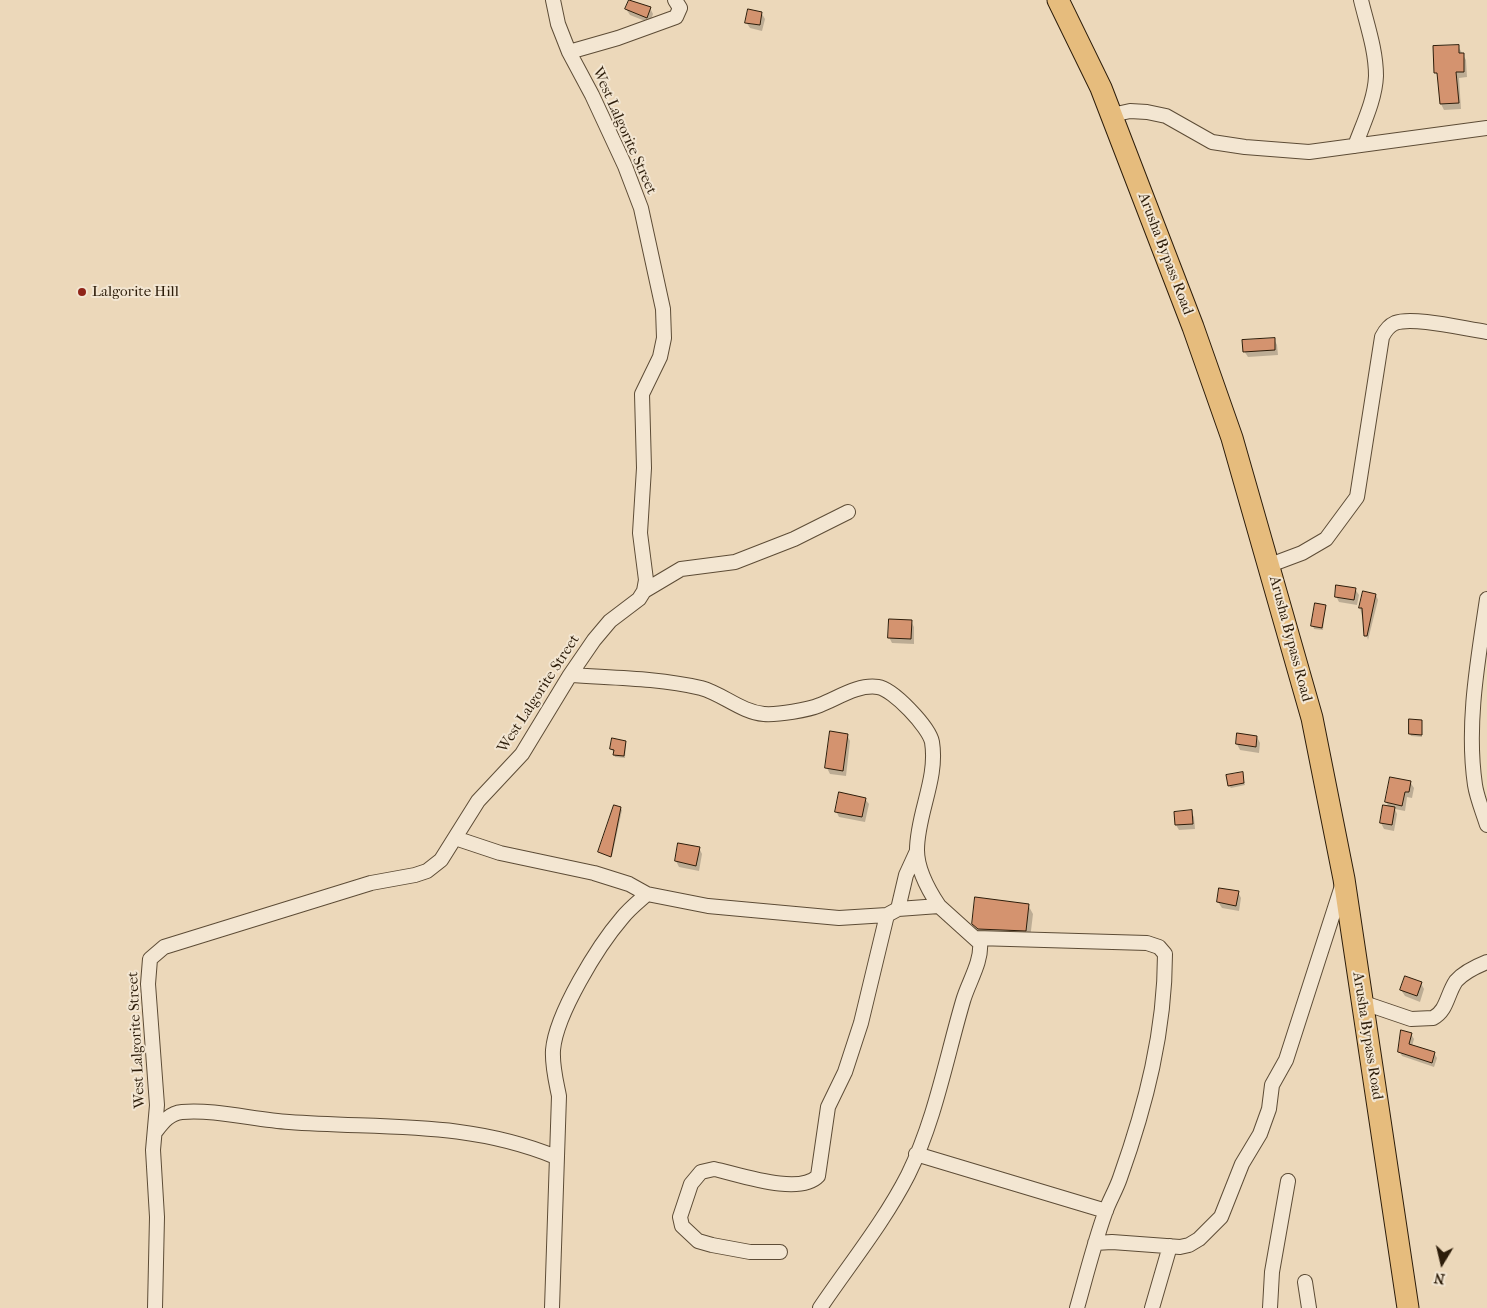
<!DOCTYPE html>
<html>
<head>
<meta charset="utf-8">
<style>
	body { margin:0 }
	#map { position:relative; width:1487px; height:1308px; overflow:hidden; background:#ecd8ba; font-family:"IM FELL French Canon",serif }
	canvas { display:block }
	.north { position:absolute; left:1417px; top:1238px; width:50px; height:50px; -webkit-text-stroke:4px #f3e6d2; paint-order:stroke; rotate:189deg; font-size:14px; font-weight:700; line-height:20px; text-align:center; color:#2d1d0a }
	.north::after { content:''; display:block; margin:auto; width:18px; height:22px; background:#2d1d0a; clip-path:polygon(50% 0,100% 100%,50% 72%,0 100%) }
</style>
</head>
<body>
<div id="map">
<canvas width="1487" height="1308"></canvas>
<div class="north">N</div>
</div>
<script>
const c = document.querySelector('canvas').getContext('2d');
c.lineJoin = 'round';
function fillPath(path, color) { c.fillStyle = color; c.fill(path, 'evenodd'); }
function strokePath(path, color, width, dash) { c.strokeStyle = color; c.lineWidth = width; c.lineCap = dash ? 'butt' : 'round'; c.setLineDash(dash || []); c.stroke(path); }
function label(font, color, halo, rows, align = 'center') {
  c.font = font + ' "IM FELL French Canon",serif'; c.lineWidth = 4; c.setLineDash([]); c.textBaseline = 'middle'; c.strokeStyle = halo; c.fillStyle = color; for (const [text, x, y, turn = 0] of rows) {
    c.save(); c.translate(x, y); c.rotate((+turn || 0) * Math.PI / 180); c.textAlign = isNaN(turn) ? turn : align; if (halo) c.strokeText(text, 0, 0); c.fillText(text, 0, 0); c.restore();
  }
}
fillPath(new Path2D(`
	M630,0L650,8L653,14L650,23L630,15L626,9Z
	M762,14L765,19L762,31L750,28L746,22Z
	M1458,46L1466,60L1467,77L1459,78L1461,109L1444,110L1441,104L1439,78L1436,73Z
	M1274,339L1277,345L1278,355L1248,357L1244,351Z
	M1355,589L1359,595L1357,605L1339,602L1336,596Z
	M1376,595L1378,600L1368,640L1360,608Z
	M1325,606L1323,630L1314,629L1313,626Z
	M911,621L914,627V644L892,643L889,637Z
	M1421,723L1422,737L1411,736L1410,734Z
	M847,735L850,741L846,776L830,774L827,768Z
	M1257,737L1260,743L1259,753L1240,750L1237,744Z
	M626,742L625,758L615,757L612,749Z
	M1242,774L1245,785L1231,788L1229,786Z
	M1391,778L1410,782L1414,788L1412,798L1407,797L1405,811L1395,809L1397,814L1394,831L1384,829L1381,823L1389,807L1386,802Z
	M865,799L869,804L865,822L839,817L836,811Z
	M620,808L622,810L612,856L599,852Z
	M1191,812L1194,817L1195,829L1179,830L1176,825Z
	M699,848L702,854L699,871L679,867L676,861Z
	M1238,892L1241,898L1239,911L1222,908L1218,902Z
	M1028,905L1033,914L1030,939L979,933L973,924Z
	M1421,983L1424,989L1420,1002L1405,996L1401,990Z
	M1411,1034L1414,1039L1412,1046L1434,1053L1437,1058L1434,1067L1402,1056L1400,1052Z`), '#0003');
const building = new Path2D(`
	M629,0L651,7L647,18L625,9Z
	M748,9L762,12L760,25L745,23Z
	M1459,45V53H1464V72H1456L1459,103L1440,104L1437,73H1434L1433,46Z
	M1275,338V350L1243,352L1242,340Z
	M1336,585L1356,588L1354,600L1335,597Z
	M1363,591L1376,594L1367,636H1364L1362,608H1359Z
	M1315,603L1326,605L1322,628L1311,626Z
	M889,619L912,620L911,639L888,638Z
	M1409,719L1422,720V735L1409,734Z
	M830,731L848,734L843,771L825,768Z
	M1237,733L1257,736L1256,747L1236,744Z
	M612,738L626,741L624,756L613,755L614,750L610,749Z
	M1243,772L1244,783L1228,786L1226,775Z
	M1390,777L1411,781L1409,792H1405L1402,806L1385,802Z
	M839,792L866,798L862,817L835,812Z
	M614,805L621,807L611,857L598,852Z
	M1383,805L1395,807L1392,825L1380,823Z
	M1192,810L1193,824L1175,825L1174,812Z
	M678,843L700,847L696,866L675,861Z
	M1219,888L1239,891L1236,906L1217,902Z
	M975,897L1029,904L1026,931L978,929L972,924Z
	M1405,976L1422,982L1417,996L1400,990Z
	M1401,1030L1412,1033L1409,1044L1435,1052L1432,1063L1398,1052Z`);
fillPath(building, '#d4936f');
strokePath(building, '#2d1d0a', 1);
const minor = new Path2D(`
	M569,52L618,38L676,17L680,8L675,0
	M1112,115L1130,111L1147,112L1166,116L1212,142L1245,147L1309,152L1487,128
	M1355,146C1363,124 1375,100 1376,76C1376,50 1367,25 1361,0
	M1270,565L1302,553L1326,539L1357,497L1382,337C1385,331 1388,326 1395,323C1413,316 1465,329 1487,332
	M644,591L681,569L735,562L794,539L848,512
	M1487,599C1478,660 1466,724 1475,785C1477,798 1483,812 1487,825
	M570,675C614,678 658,678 701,688C723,694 741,712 764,714C778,715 808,710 820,705C838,698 858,684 878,687C893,689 929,727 932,742C938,779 917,814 917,850C917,869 929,891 939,906
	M455,838L500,853L594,873L629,884L647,894L708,906L839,918L887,915L898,909L939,906L980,943C982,962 968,983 963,1001C946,1059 935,1120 908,1175C884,1222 849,1265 820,1308
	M898,909L906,875L917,851
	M976,938L1147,943L1159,947L1165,954C1165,1031 1146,1105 1120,1178C1116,1190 1109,1201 1105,1213C1094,1244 1086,1276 1077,1308
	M1364,1003L1411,1019L1433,1018C1447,1011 1447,994 1456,981C1463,973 1477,966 1487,962
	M156,1131C163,1122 170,1113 182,1112C214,1109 256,1120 289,1122C382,1129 466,1120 556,1157
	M916,1154L1106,1211
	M1095,1243L1112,1242L1180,1247L1189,1245L1199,1239L1221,1217L1242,1164L1260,1134L1269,1109L1272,1085L1286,1060L1342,886
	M780,1252H750L712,1245L698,1241L682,1226L680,1217L691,1184L701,1172L714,1169C738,1174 799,1196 818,1176L828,1107L845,1072L861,1023L887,915
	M1305,1282L1309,1308
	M155,1308L157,1217L153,1150L157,1105L148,984L150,959L164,947L371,883L415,875L427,871L441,860L478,801L522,754L570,675L594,640L610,621L639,599L644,591L646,580L640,533L644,468L642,394L660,357L664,338L663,309L641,208L625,166L592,95L569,52L558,24L553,0
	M552,1308L559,1096C556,1081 552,1066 553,1050C556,1014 598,946 622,918C629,909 638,902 647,894
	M1152,1308L1170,1246
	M1270,1308L1272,1272L1288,1181`);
const primary = new Path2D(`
	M1058,0L1101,88L1193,327L1232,438L1312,718L1344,879L1408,1308`);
strokePath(minor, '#5d4c36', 16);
strokePath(primary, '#2d1d0a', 23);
strokePath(minor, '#f3e6d2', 14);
strokePath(primary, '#e6bc7d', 21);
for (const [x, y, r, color] of [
	[82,292,5,"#8f2418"]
]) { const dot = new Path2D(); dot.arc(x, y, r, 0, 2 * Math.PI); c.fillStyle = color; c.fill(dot); strokePath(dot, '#f3e6d2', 2); }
label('15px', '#2d1d0a', '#f3e6d2', [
	["West Lalgorite Street",624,131,66],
	["Arusha Bypass Road",1165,254,69],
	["Arusha Bypass Road",1290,639,75],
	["West Lalgorite Street",539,694,-57],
	["Arusha Bypass Road",1367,1036,81],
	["West Lalgorite Street",137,1040,-93]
]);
label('15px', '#2d1d0a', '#f3e6d2', [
	["Lalgorite Hill",92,292]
], 'left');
</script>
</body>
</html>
